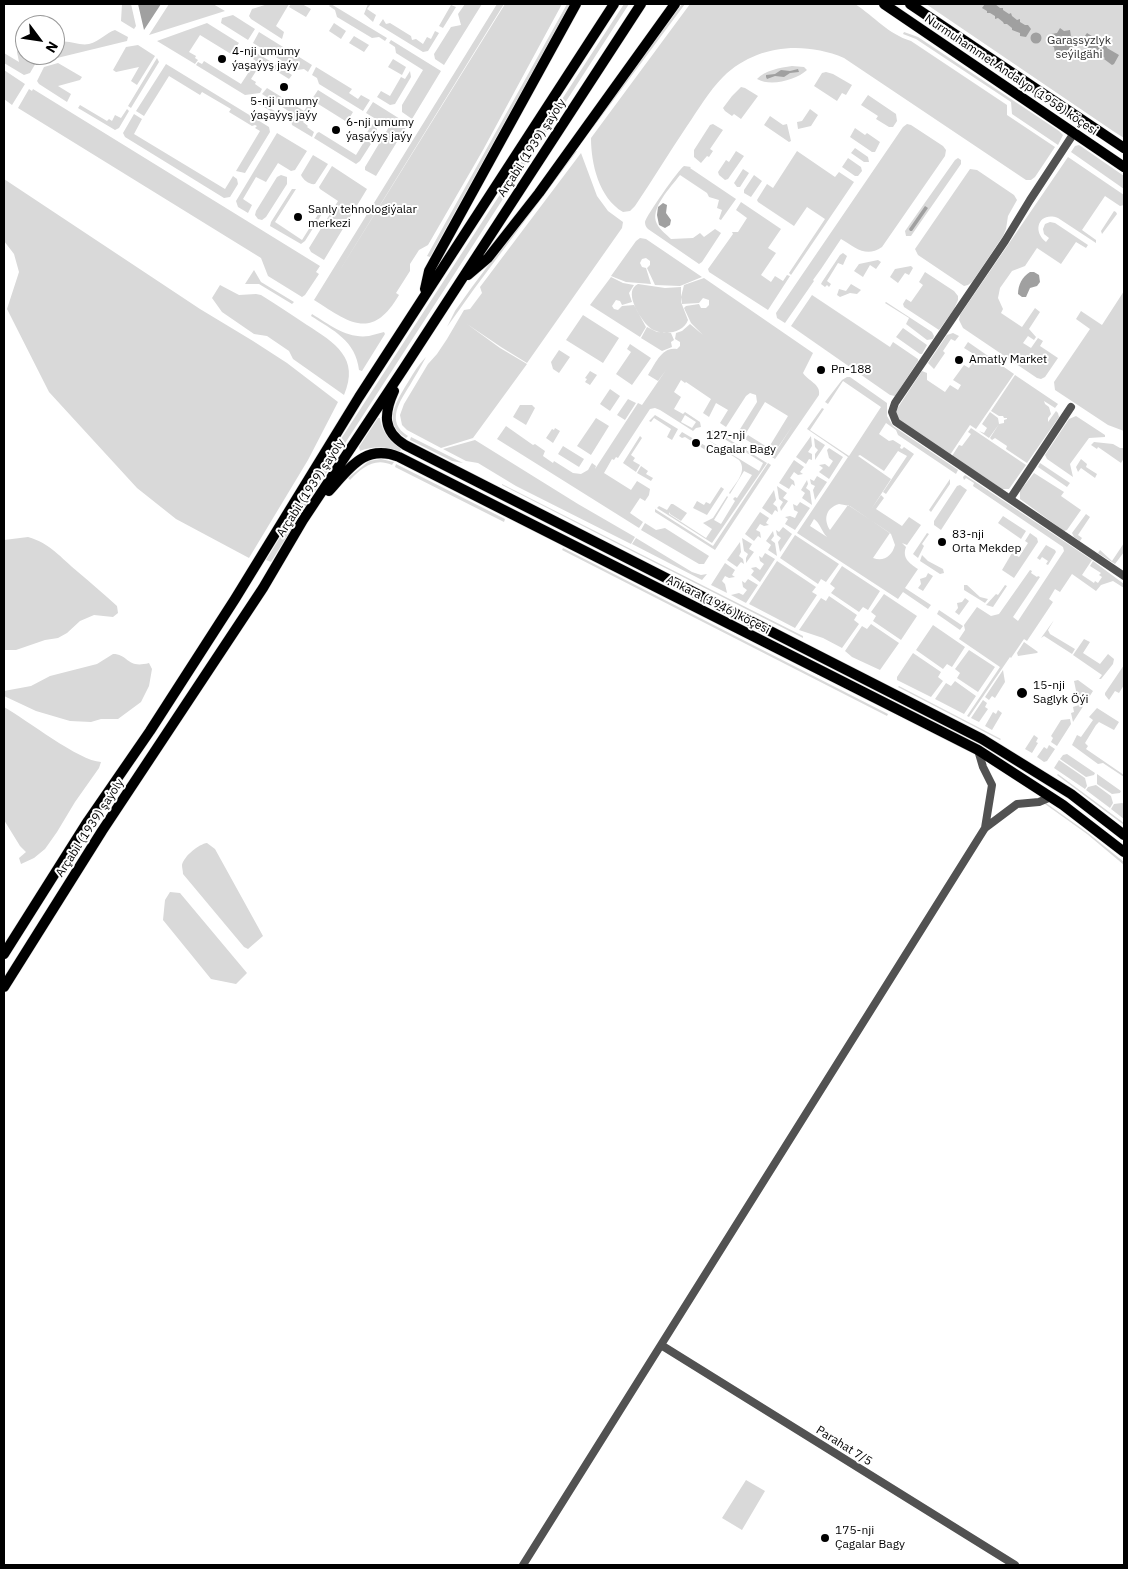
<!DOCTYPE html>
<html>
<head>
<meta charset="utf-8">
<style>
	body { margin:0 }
	#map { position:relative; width:1128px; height:1569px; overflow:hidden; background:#fff; font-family:"IBM Plex Sans",sans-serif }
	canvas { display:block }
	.frame { position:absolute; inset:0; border:5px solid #000; pointer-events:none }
	.north { position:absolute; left:15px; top:15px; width:50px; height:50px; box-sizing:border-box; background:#fff; border:1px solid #999; border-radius:50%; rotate:121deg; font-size:14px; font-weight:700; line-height:20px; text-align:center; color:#000 }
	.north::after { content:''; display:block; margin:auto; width:18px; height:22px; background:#000; clip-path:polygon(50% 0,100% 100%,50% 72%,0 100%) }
</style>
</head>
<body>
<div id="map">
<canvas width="1128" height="1569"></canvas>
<div class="frame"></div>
<div class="north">N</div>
</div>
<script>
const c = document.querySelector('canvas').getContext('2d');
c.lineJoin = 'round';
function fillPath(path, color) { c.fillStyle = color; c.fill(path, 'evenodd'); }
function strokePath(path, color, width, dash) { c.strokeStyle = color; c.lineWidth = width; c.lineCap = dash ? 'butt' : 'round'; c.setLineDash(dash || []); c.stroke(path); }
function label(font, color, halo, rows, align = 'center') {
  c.font = font + ' "IBM Plex Sans",sans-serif'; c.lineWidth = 4; c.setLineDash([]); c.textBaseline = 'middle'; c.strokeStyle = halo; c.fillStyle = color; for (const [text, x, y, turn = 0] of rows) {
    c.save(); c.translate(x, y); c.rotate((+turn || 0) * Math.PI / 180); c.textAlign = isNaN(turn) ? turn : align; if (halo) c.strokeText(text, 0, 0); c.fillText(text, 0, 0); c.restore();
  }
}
fillPath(new Path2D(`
	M122,4H131L136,26L134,29L121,21Z
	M169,4H213L225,11L149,35Z
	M268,4H289L276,26L284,32L282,39L251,19L249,16L252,9Z
	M291,4H302L311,9L306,17L289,7Z
	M331,4L387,38L385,41L379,37L372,38L337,17L335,10L329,6Z
	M368,4H371L367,9L376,15L373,22L364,14Z
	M465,4H482L444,65L435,59L434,54L451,27L461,25L458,14Z
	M497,4H504L335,278L505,4H562L483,150L428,245L419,250L410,264V271L396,293L399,295C372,341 350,323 314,300Z
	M567,4H570L430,257L427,256Z
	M624,4H629L340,451L271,562L266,560L335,448Z
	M682,4H685L592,129L595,122Z
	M690,4H855C875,17 888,34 911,41L1007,105V115L1055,147L1035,177L1031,180H1026L844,58C803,41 756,45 723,77C709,91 698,110 687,126C669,153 653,179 635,206L630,211L623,212C599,198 591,164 591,138Z
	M926,4H1124V138L1113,131Z
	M451,5L456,7L443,28L439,26Z
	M233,15L255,29L248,40L221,23L222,18Z
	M383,19L386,24L390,23L411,36L412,40L416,39L423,44L427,37L431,39L435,31L439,33L428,51L423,52L379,25Z
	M207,23L239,43L231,54L200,35L189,52L196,56L195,58L198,60L195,64L157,41Z
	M334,23L346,31L341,39L329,31Z
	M115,30L128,37L127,41L57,58L53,56L55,55V50L60,42C70,40 79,46 89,44C100,41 106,33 115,30Z
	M259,32L312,65L308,72L304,69L297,70L253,43Z
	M904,32L918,37L1059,131L1063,135L1058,145L1012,114L1011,102L916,39L903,34Z
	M354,36L369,45L364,52L349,43Z
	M391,40L441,71L412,119L402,112V105L423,70L396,53L395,47L389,43Z
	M23,42L25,43V55H36L37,61L30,73L24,75L4,63V53L19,62L17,52Z
	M138,45L155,56L137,85L131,81L139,67L116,72L113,70L126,47Z
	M257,53L292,75L289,79L262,62L251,79L256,82L255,84L262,89L260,93L245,95L196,65L198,62L202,64L204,61L241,84L256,61L253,59Z
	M157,58L159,62L131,108L128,106Z
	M393,59L406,67L402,75L388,67Z
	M58,63L82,77L80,80L58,86L71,94L67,102L39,84L37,81L44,67Z
	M166,64L269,127L270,132L245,173L236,171L260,131L255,128L257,126L255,125L252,126L229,112L231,109L202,92L200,95L169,76L144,116L136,111Z
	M792,66L804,67L807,70C796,80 771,87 757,79C765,70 780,68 792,66Z
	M316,67L352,89L349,93L358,99L361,95L370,100L363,111L319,84L317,78L312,75Z
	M4,70L25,84L12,105L4,99Z
	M410,71L411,77L395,104L390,105L377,97L381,91L390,96L401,77L405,79Z
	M826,72L833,74L852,85L846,95L842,93L837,101L814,86L822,73Z
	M741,87L745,88L758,96L741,119L734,114L732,116L725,111L723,108L732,96Z
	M267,88L304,111L318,90L353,112L347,122L315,102L303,122L308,126L307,127L314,132L312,137L292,125L290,112L262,94Z
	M29,89L32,91L33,89L320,266L316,272L319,274L305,295L302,297L268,276L261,258L18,108Z
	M868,95L896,114L897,121L893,127H889L876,119L878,116L861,105Z
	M255,100L282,115L284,119L254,101Z
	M373,102L408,124L376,176L365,170V167L389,127L366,113Z
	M80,105L107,121L109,119L112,121L115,115L121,118L127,109L129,111L119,128L115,130L78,108Z
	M810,109L818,115L811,126L798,129L797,122L802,121Z
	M134,114L142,119L134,134L225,189L233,176L237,179L238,184L230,197L224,198L125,137L123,133Z
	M770,116L783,125L787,124L791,141L789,142L764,125Z
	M372,124L377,129L376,136L360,161L356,164L314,138L317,133L319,132L356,155L367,137L365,136Z
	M713,124L723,130L710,149L713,151L709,157L707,156L701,163L694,157V150L710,125Z
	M907,124L911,125L943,146L946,150L945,156L882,247C866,258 856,248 841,239L821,269L813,280L814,281L785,323L777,318L776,313L903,127Z
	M855,128L865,135L867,133L880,142L875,152H872L850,137Z
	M277,133L307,151L295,170L291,171L278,163L266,182L256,177L243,199L252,205L248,213L238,207L236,201Z
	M1079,145L1124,176V189L1071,152L1075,146Z
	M855,148L868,157L869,162H864L851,153Z
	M577,151L474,289L447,327L455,311L472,287L573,152Z
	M736,151L744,156L728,179L725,180L719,175L718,172L726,160L729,162Z
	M797,151L835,177L839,172L854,182L791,275L789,273L825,219L807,207L794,226L758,202L757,200L767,184L773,188Z
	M581,153L597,196L608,211L623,222L622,228L527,363L501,347L467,324L500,348L527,364L473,438L441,448L407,430L402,425L400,415L404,404L428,364L437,354L447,339L464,310L470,309L482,293L480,287Z
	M313,155L328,164L315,184C310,185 303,180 301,175Z
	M1068,157L1124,195V205L1120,206L1105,196L1082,230L1096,240V243L1058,218C1040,211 1031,230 1046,242L1049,238L1044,234L1043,229L1045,224L1050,222L1055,223L1088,245L1086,248L1076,242L1061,264L1037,248L1025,266L1012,271L1000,288L998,298L1003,309L1001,313L1022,327L1035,308L1040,312L1029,329L1036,337L1034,340L1028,336L1023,343L1031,348L1038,338L1043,341L1040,346L1058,358L1045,377L1041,379L1037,378L963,328L959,320L960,315Z
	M848,158L861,167L862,171L858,176H855L842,167Z
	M958,158L961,160V164L911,236H906L905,231L955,160Z
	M332,166L367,189L324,260L311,252L309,248L338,201L320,189L319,187Z
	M684,166L691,167L690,168L736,199L721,220L719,219L722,210L717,208L719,200L709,197L707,193L680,175C671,187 649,209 657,224C660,230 667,235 671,239L693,238L700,233L704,237L715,229L721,233L702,262L699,264L648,229C646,227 645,225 645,222C646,216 679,169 684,166Z
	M743,169L749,173L740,187H737L734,183Z
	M970,169L977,170L1014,195L1017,200L1008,216L1006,229L1003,236L972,282L968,285L964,286L918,255L915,249Z
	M281,175L287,177V184L266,217L262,220L258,219L255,215L256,211L277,177Z
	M754,175L762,181L751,197L744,193V190Z
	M4,179L200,309L253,341L287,363L338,402L308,460L249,558L176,519L137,488L49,392L7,309L19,272L14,254L4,241Z
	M292,189H296L275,222L302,240L324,205L325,209L305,241L301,244L270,226L271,222Z
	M741,202L781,229L768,248L776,253L761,275L771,282L775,276L783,281L787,275L790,276L768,310L709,272L708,269L733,234L732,232H738L747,218L736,210Z
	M1114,211L1116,212L1117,214L1102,234L1101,231Z
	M640,238L646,239L702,277L680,286L655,285L647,268L650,265V261L646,258L642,259L640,263L642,267L646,268L651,284L626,282L611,276L636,241Z
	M843,253L847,256L843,265L838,263L827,281L831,284L829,287L827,285L825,287L821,284L822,282L840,255Z
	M878,260L881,262L876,269L870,265L863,277L854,271L859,264Z
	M911,266L913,268L909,275L905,273L898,283L890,277L895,269Z
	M254,270L261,282L294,302L292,304L259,284H245Z
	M925,272L954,291L958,296V300L954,309L939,330L904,307L903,304L906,299L911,302L923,285L919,282Z
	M611,277L623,283L634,285L629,293L632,302L622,305L620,301L616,300L612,306L614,309L618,310L622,306L634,305L646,327L640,337L590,305Z
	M704,278L813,353L803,373C808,381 821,384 819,395L775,459L772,457L793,425L772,456L766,452L788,416L765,402L743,438L737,434L757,402L756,395L750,393L746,396L726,427L720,423L728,410L716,403L709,417L703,413L711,399L686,382L685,383L681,380L674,392L681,397L674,409L683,414L685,412L700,422L701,427L696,428L693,431L660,410L655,408L650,409L618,458L616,457L614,460L612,459L604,473L631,490L637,481L650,489L649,495L645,501L640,498L630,513L643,522L639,528L497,439L506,426L533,445L535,444L545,451L543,456L553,463L554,461L573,473L581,474L588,470L592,463L596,466L595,469L638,403L642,405L666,370L658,381L648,375C655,364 662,346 677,349L680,346V342L675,339L676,333L682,331L690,324L703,335L691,323L684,308L686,306L699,304L701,308H706L709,305V300L703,298L699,303L682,304L681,297L684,285ZM685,415L696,422L692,428L681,422Z
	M638,284L665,288L681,287V302L688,320C683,335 657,337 647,325C639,316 623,291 638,284Z
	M851,284L861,290L857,294L850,293L840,297L837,295L839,289L846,291Z
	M220,285L239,295L256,294L261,295C277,305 292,315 307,325C335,343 360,358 344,395L293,359L289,351L267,336L254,334L222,312L212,298Z
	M1124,291V431L1108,425L1055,390L1054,382L1090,329L1076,319L1081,311L1102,325Z
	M812,295L890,347L893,342L918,359V361L895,396L890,395L791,326Z
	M886,302L932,332L934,336L933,339L927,340L906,324L909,318L885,303Z
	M312,314C330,325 347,339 369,336C374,335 379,333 384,332L385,334L362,371L359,370C356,341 333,330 311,316Z
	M583,315L619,338L603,363L566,340Z
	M647,327L657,332L671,333L674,340L671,342L672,347L662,351L641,338Z
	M903,328L927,345L922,354H920L896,337Z
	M953,333L959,336L955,341L951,339L943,351L945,353L934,369L928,363L947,335Z
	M968,342L1014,374L976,429L970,425L950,455L899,420L895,412L922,371L927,373V380L945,392L950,385L958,390L961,385L953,380L964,365L969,368L977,356L964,348Z
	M630,344L651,358L632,385L616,374L631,352L627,349Z
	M559,350L570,357L559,373L553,369L551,362Z
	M426,357C421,367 415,376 410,385C400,401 385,422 408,436L406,438C383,424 395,404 405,387C412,376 417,366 426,357Z
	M590,371L597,375L590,385L585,382L587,379L585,378Z
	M1015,375L1058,404L1055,408L1044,401L1045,404L1049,407L1051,414L1048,418V422L1056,411L1058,413L1059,417L1027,463L1006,449L1007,446L995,438L992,440L990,438L999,424L1004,423V420L1007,419V418H1004L1003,416H999L991,411Z
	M847,377H850L887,403V416L893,426L958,470L956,474L898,435L896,430L886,423L879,434L889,441L893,440L901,445L900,448L902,449L904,447L914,454L886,494L883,492L907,456L898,451L884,471L860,455L858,456L891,479L872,508L881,495L884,498L876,509L902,526L909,517L921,525L907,545L902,543L906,547C902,558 909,563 918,569L905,588L931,605L928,609L903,592L898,599L797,533L848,457L807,429L822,408L824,409L810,430L849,456L881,407L843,381L828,404L825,402L842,380ZM839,504L850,506L891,534L895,545C892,556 884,562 873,558L890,533L848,505L830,530C823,519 826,508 839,504ZM814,519C820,523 822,532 827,537L810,526Z
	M610,389L620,396L610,411L600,404Z
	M628,399L636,403L625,420L617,415Z
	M520,405H532L535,408L526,425L513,417Z
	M990,412L998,418L999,424L989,438L979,431L984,433L987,428L982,424Z
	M655,415L678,429L672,440L667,437L671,429L654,418L651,422L649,421Z
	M1076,416L1105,435V437L1089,438L1070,464L1073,477L1047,459L1045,455L1069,419Z
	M378,418H380C382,432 389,441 401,449L400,452C386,446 374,446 360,451L359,447Z
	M596,418L609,426L591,455L577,446Z
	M555,428L560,431L553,443L546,438L552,429L554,430Z
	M971,428L1026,465L1009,489H1002L952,456L959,445L962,446L971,434L968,432Z
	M710,430H714L767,463L712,543L657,508L659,506L667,510L671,504H673L687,513L681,521L670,514V512L669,514L706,538L712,529L703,523L713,518L727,496L728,497L714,520L721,524L735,501L733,499L735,497L737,498L752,475L744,471L730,494L729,493C735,484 748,471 739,460L708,440L707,432ZM715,433L763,463L759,471L710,441Z
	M682,432L709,448L707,451L685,437L682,438L679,436Z
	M748,435L767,447L764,451L745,439Z
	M640,436L642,438L631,455L635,458L633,461L640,465L636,472L623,463Z
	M811,436L812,446L808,452L812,454V460L809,459L806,464L796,457Z
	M411,437L463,463L452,461L410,440Z
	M814,438L825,445L815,460V454L818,450L815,447Z
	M475,440L578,504L635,537L631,544L516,486L478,463L466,461L443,449Z
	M1094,442L1113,444L1120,448H1123L1124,458L1121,463L1098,447L1097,449L1091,445Z
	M563,446L584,459L579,467L558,454Z
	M829,448L843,457L829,479L819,472L823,468L819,465L825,464L829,467L833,461L829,458L827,450Z
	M381,459L394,462L392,465C374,457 362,468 350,480L348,478L369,461Z
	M1081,459L1087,464L1086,467L1097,474L1095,478L1081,468L1078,472L1076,467Z
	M794,460L804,467L800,472L803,474L798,475L794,472L790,478L794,481L795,486L792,484L789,489L779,483Z
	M768,463L771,465L715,550L655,512V509L713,546Z
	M1040,463L1070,483L1067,487L1038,467Z
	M396,464L505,519L504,522L395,467Z
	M641,466L648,471L646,474L653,478L651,481L637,473Z
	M1034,473L1064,492L1061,496L1081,510L1067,530L1064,531L1020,499V491Z
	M965,475L1092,560L1082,575L1094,583L1095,581L1098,583L1102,577L1099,575L1101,573L1090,566L1093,561L1124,584V588L1113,581L1101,585L1096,591L1072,574L1060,592L1055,589L1049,599L1053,602L1027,641L1024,639L1011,658L1010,657L969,717L967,716L1000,667L959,639L965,630L964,625L977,607L991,616L999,614L1030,570L1032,571L1031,573L1037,577L1038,576L1040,577L1013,617L1018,621L1064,551L1063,547L973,486L974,483L966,478L964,480L963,477Z
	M817,476L827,482L815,500L813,490L815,486L811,484L810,479L814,481Z
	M950,479V484L931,512L929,510Z
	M807,480L808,484L806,488L810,491L812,505L802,498L805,493L801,490Z
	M502,484L803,636V638L502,485Z
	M960,485L967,490L941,530L934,525V521L957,486Z
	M777,486L787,493L783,498L788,501L781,511L780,507L783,502L779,499Z
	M721,487L724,489L707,515L693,508L697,501L704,505L706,502L710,504Z
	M774,490L776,500L773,504L777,507L778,512L775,510L772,515L762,508Z
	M800,502L810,508L795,530L785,524L788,519L785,517L790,516L795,518L798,512L794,510L793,504L797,506Z
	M760,512L769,518L766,523L769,525L764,526L760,524L756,530L760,532L761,538L758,536L754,541L745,534Z
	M1086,514L1090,517L1078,535L1082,538L1080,541L1074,537L1072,533Z
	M1003,516L1026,531L1021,539L998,523Z
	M645,523L656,530L665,528L709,556L704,564H699L641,530Z
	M783,527L792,534L780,552L778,542L781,538L777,535L776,530L779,532Z
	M773,531L774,536L771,540L775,543L777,556L768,550L771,545L766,541Z
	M927,533L929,534L922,544L924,546L918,558L913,554Z
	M1030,533L1037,538L1038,542L1014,578L1002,570L1012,553L1019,557L1028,543L1025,541Z
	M795,535L839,564L826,582L821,579L818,584L780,558Z
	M28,537C50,543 61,558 78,572C91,583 104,594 117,606L118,613L113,617L94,615L80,621L67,633L58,638L45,640L16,650H4V540Z
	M636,538L692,572L701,575L707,574L702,580L632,544Z
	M742,538L752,544L749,549L754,552L746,563V558L748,554L744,551Z
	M740,542L741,552L739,556L743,559L744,564L741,562L737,567L727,560Z
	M1124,543V552L1115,564L1098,553L1100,550L1112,561Z
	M1046,545L1055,550L1056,552L1048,565L1046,564L1048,561L1042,557L1040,560L1037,558Z
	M563,548L888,714L887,716L562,550Z
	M765,553L775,559L760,582L751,575L754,571L751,568L756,567L760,570L764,564L760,561L759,556L762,558Z
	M922,555L928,561L943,569L944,573L940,574L920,561Z
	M777,561L816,587L812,592L817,595L795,628L749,604Z
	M725,563L735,570L732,575L735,577L729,578L725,576L722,581L725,584L727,593L711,585Z
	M842,566L880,591L868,610L863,607L859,612L831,593L835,588L830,584Z
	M928,573L933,576L923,591L918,588L921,584L920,579L926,577Z
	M748,579L758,585L746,603L731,595L739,593L743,595L747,590L743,587L742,581L745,583Z
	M964,585H967L980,597L988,599L985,603L964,590Z
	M1005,585L1007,586L993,607L986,605L996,594L998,595Z
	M884,594L917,616L901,640L873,621L876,616L871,612Z
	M829,596L857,615L854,620L859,624L842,648L823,638L799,630L821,598L826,601Z
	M965,598L969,601L959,615L955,612L958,608L957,603L962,602Z
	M939,610L963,626L960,630L937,614Z
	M1054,620L1048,630L1050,634L1075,649L1072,654L1044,636L1041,638Z
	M871,624L899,643L880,670L852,657L845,651L862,626L867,629Z
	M933,625L965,647L952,667L947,664L943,669L916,650Z
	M1084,639L1090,642L1083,653L1100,664L1108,654L1114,659L1113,664L1101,679H1099L1102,675L1073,655Z
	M1024,642L1038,652L1037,653L1018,656L1017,653Z
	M969,650L995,667L978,692L957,678L960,673L955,669Z
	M913,653L941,672L938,677L943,681L931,697L897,680V677Z
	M113,654C129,654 126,669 149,663L152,669L149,686L141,702L118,719H101L91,722L70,721L36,711L4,696V691L31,686L50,676L97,664Z
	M1124,665V685L1119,693L1115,691L1109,700L1105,695V693Z
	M1003,670L1005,682L995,698L992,696L989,700L985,697Z
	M1078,680L1093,691L1073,722L1071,713L1074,712L1073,707L1079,705L1074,681Z
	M955,681L976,696L964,714L935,699L946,683L951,686Z
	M899,686L1001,739L1000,740L898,687Z
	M983,700L987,703L985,707L988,709L979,722L971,718Z
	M4,707C27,720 79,761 101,762L99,768L75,802L57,832L45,849L34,858L21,864L19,858L26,852L20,846L4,820Z
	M1097,708L1119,722L1114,730L1099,722L1096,725L1085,743L1088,746L1086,749L1124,775V777L1103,763L1098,764L1072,745L1077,735L1081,737L1093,720L1089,717Z
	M998,710L1002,713L992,730L985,726L993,712L996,714Z
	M1070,719L1071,724L1057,746L1051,742L1053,738L1051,736L1061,720Z
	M1034,735L1038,738L1036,742L1038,743L1032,753L1025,749Z
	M1049,745L1055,749L1047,761L1044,762L1037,757L1044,747L1047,749Z
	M1067,754L1095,773L1094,775L1086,777L1060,759L1063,755Z
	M1059,760L1085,778L1087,786L1085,789L1054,768Z
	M1058,774L1124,823V825L1057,775Z
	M1097,774L1121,791L1120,793L1112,794L1097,784Z
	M1096,785L1111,796L1113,803L1110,808L1086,790L1088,787Z
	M1046,803L1088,833L1124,862V865L1087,834L1045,804Z
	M1122,803L1124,804V819L1111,809L1114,804Z
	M207,843L215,849L263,936L248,949L244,947L183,874C183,871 182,868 182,865C184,856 199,844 207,843Z
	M170,892L180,893L247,973L236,984L211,979L163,920L165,900Z
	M746,1480L765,1491L742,1530L722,1518Z`), '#d9d9d9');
fillPath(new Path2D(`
	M138,4H161L144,30Z
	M985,4H995L1000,8H1003V10L1009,14L1011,13L1012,16L1017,20L1020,19V22L1025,25H1028L1031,29L1026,37L1020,36V33L1012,30V28L1007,24H1004L1003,22L998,18L995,19V16L990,13H987V11L982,8Z
	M1060,28L1064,31L1070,30L1071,36L1075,39L1072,44L1073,49L1068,50L1065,55L1060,52L1055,53L1054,47L1049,44L1052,39L1051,34L1057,33Z
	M1030.5 38a5.5 5.5 0 1 1 11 0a5.5 5.5 0 1 1-11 0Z
	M1087,33L1095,38V40L1107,47V48L1119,55L1114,64L1112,65L1104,59L1105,58L1080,43Z
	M798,69L799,72L790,73L784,77L775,76L767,79L766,77V75L775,74L781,70L790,71Z
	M663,203L667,205L666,213L671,220L670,225L665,228L659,225L657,215L658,207Z
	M925,206L928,208L912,231H910L909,229Z
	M1030,272H1034L1039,275L1040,282L1037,286L1030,288L1026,297H1022L1018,294C1018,285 1022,277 1030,272Z`), '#a0a0a0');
const major = new Path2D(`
	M884,4L1124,167
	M910,4L1124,148
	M468,275L488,258L539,193L675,4
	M425,289L429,271L576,4
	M394,391C384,413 382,431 405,445L982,739L1071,794L1124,835
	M329,491C349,469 365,443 399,457L978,750L1063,805L1124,852
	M4,954L88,821L150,731L235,599L359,397L614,4
	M4,987L102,831L263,588L303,520L404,368L641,4`);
strokePath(major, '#dbdbdb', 11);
strokePath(new Path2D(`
	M1074,133L1030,200L1005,241L895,403L892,412L896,422L1124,576
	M1010,499L1071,407
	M978,750L983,767L992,785L985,828
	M661,1345L1015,1565
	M523,1565L985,828L1017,804L1039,802L1051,797`), '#525252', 8);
strokePath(major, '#000', 10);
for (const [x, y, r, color] of [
	[222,59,5,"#000"],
	[284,87,5,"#000"],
	[336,130,5,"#000"],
	[298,217,5,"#000"],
	[959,360,5,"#000"],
	[821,370,5,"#000"],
	[696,443,5,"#000"],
	[942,542,5,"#000"],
	[1022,693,6,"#000"],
	[825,1538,5,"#000"]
]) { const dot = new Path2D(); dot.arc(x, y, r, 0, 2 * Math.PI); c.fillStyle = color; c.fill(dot); strokePath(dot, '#fff', 2); }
label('12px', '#303030', '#fff', [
	["Garaşsyzlyk",1079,41],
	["seýilgähi",1079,55]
]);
label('12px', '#000', '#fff', [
	["4-nji umumy",232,52],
	["ýaşaýyş jaýy",232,66],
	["5-nji umumy",284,102,"center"],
	["ýaşaýyş jaýy",284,116,"center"],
	["6-nji umumy",346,123],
	["ýaşaýyş jaýy",346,137],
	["Sanly tehnologiýalar",308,210],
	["merkezi",308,224],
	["Amatly Market",969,360],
	["Рп-188",831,370],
	["127-nji",706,436],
	["Cagalar Bagy",706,450],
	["83-nji",952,535],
	["Orta Mekdep",952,549],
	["15-nji",1033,686],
	["Saglyk Öýi",1033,700],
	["175-nji",835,1531],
	["Çagalar Bagy",835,1545]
], 'left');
label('12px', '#000', '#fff', [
	["Nurmuhammet Andalyp (1958) köçesi",1011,75,34],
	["Arçabil (1939) şaýoly",532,148,-57],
	["Arçabil (1939) şaýoly",311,488,-57],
	["Ankara (1946) köçesi",718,605,27],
	["Arçabil (1939) şaýoly",90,828,-57],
	["Parahat 7/5",844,1446,32]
]);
</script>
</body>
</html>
